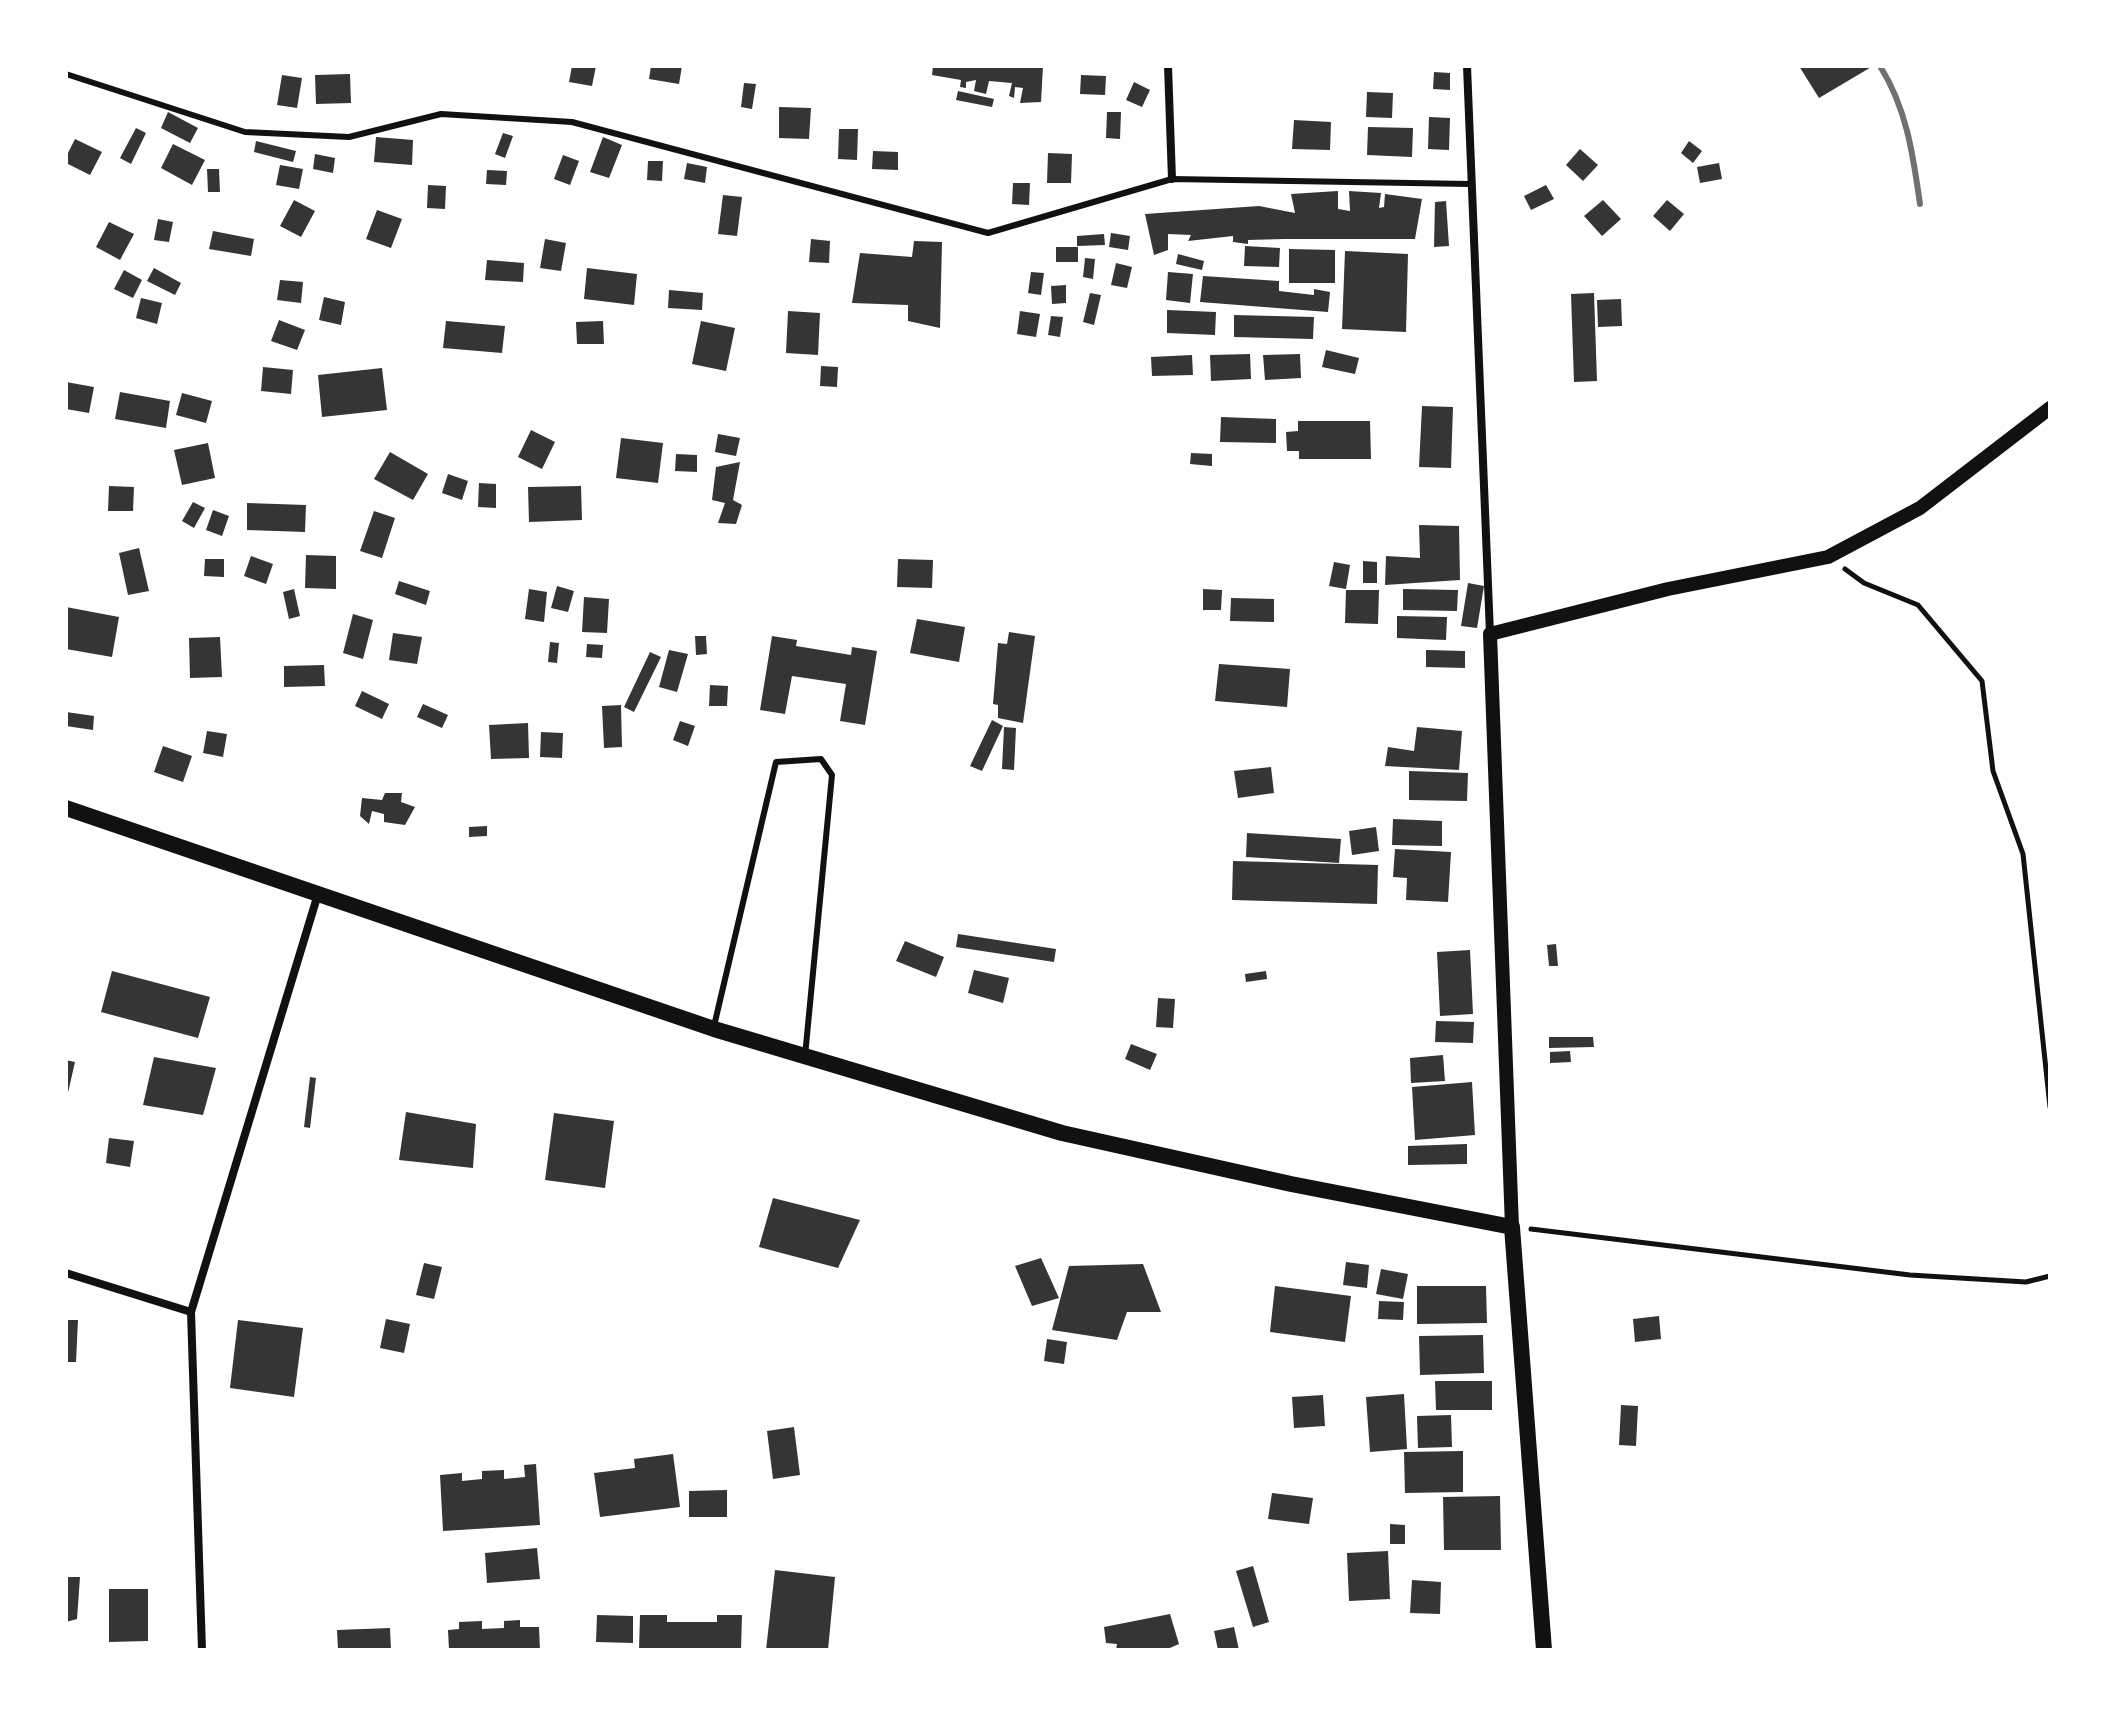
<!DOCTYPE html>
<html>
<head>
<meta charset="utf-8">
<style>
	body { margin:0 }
	#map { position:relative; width:2116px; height:1716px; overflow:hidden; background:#fff; font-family:"IBM Plex Serif",serif }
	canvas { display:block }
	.frame { position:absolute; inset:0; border:68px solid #fff; pointer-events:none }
</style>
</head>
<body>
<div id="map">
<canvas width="2116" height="1716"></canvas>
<div class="frame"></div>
</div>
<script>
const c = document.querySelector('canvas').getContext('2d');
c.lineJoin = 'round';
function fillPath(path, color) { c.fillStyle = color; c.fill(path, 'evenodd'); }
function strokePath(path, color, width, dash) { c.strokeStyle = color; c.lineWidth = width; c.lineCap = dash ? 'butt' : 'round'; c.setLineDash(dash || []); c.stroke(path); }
fillPath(new Path2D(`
	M572,66H596L592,86L569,82Z
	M651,66H682L679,84L649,79Z
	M933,66H1043L1041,102L1020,103L1023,88L1015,87L1014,98L1009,96L1012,83L989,81L986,94L974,91L976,80L966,82V88L960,87L961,80L932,75Z
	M1799,66H1873L1819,98Z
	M1434,72L1450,73V90L1433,89Z
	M350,74L351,103L316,104L315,75Z
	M282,75L302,78L297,108L277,105Z
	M1081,75L1106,76L1105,95L1080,94Z
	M1134,82L1150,90L1142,107L1126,100Z
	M744,83L756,84L752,109L741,107Z
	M958,91L994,99L992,107L956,100Z
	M1367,92L1393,93L1392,118L1366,117Z
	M779,107L811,108L809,139L779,138Z
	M168,112L198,128L190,143L161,128Z
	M1107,112H1121L1120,139L1106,138Z
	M1429,117L1450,118L1449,150L1428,149Z
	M1294,120L1331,122L1330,150L1292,149Z
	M1368,127L1413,128L1412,157L1367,155Z
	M136,128L146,133L131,164L120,158Z
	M839,129H858L857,160L838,159Z
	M503,133L513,136L505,158L495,154Z
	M376,137L413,140L412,165L374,162Z
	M603,137L622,145L609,178L590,172Z
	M75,139L102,152L90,175L66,163V157Z
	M256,141L296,151L293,162L254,152Z
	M1689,141L1702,151L1693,163L1681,153Z
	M173,144L205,160L192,185L161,168Z
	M1580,149L1598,165L1583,181L1566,165Z
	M873,151L898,152V170L872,169Z
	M1048,153L1072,154L1071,183H1047Z
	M315,154L335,158L333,173L313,169Z
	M563,155L579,161L570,185L554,179Z
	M648,161H663L662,181L647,180Z
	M687,163L707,167L705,183L684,179Z
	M1719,163L1722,179L1700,183L1697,167Z
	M280,165L303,169L299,189L276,185Z
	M207,169H219L220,192H208Z
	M487,170L507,171L506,185L486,184Z
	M1013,183H1030L1029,205L1012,204Z
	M428,185L446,186L445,209L427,208Z
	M1546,185L1554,199L1531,210L1524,196Z
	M1338,191V209L1350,211L1349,191L1381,193L1379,208L1384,207L1385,194L1422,199L1415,239H1284L1248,240V244L1233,242V236L1188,241L1191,235L1168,234V250L1154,255L1145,214L1259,206L1295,213L1291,194Z
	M723,195L742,197L737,236L718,234Z
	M294,200L315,211L301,237L280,226Z
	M1603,200L1621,219L1602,236L1584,216Z
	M1667,200L1684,214L1670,231L1653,216Z
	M1446,201L1449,246L1434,247L1435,202Z
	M377,210L402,219L391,248L366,239Z
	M158,219L173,222L169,242L154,240Z
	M109,222L134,234L120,260L96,247Z
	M213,231L254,239L251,256L209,249Z
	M1111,233L1130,236L1128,250L1109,247Z
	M1104,234L1105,245L1077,246V236Z
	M545,239L566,243L561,271L540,268Z
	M811,239L830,241L829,263L809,262Z
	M914,241L942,242L940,328L908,321V305L852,303L860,253L912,257Z
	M1245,246L1280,248L1279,267L1244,266Z
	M1056,247H1078V262H1056Z
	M1289,249L1335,250V283H1289Z
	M1345,251L1408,254L1406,332L1342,329Z
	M1178,254L1204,261L1202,270L1176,264Z
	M1085,258L1095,259L1093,279L1083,277Z
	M487,260L524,263L523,282L485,280Z
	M1116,263L1132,267L1127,288L1111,285Z
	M154,268L181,283L175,295L147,281Z
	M587,268L637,274L634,305L584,299Z
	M124,270L142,280L133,298L114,289Z
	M1031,272L1044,273L1041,295L1028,293Z
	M1168,272L1193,274L1190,303L1166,300Z
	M1203,276L1279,281V291L1314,295V289L1330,292L1328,312L1200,302Z
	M280,280L303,282L301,303L277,300Z
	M1066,285V303L1052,304L1051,286Z
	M669,290L703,293L702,310L668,308Z
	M1090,293L1101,295L1094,325L1083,322Z
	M1594,293L1597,381L1574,382L1571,294Z
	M324,297L345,302L341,325L319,320Z
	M141,298L162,303L157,324L136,318Z
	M1621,299L1622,326L1598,327L1597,300Z
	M1167,310L1216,312L1215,335L1167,333Z
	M788,311L820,313L818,355L786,353Z
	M1020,311L1040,314L1036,337L1017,334Z
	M1234,315L1314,317L1313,339L1234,337Z
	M1051,316L1063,317L1060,337L1048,335Z
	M279,320L305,330L297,350L271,341Z
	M446,321L505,326L502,353L443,348Z
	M603,321L604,344H577L576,322Z
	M701,321L735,328L726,371L692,364Z
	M1326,350L1359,358L1355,374L1322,367Z
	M1250,354L1251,379L1211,381L1210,355Z
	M1300,354L1301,378L1265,380L1263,355Z
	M1192,355L1193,375L1152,376L1151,357Z
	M821,366L838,367L837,387L820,386Z
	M263,367L293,370L291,394L261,391Z
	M382,368L387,410L322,417L318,375Z
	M66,382L94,387L89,413L66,409Z
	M120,392L170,401L166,428L115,419Z
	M182,393L212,401L206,423L176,415Z
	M1422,406L1453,407L1451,468L1419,467Z
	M1221,417L1276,419V443L1220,442Z
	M1298,421H1370L1371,459H1299V451H1287L1286,432L1298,431Z
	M531,430L555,442L542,469L518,457Z
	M718,434L740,438L736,456L715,452Z
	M621,438L663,443L658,483L616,478Z
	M208,443L215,478L182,485L174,450Z
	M390,452L428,474L413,500L374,479Z
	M1191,453L1212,454V466L1190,464Z
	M676,454L697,455V472L675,471Z
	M740,462L733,500L742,505L736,524L718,523L725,503L712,500L716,467Z
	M448,474L468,481L462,500L442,493Z
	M479,483L496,484V508L478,507Z
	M109,486L134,487L133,511H108Z
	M581,486L582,520L529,522L528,487Z
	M193,502L205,508L194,528L182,521Z
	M247,503L306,505L305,532L247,530Z
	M213,510L229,516L222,536L206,530Z
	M374,511L395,518L382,558L360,551Z
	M1419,525L1459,526L1460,580L1385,585L1386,556L1420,558Z
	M139,548L149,591L128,595L119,553Z
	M306,555L336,556V589L305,588Z
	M251,556L273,564L266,584L244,576Z
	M205,559H224V577L204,576Z
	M898,559L933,560L932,588L897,587Z
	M1363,561L1377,562V583H1363Z
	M1334,562L1350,565L1346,589L1329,586Z
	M399,581L430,591L426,605L395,594Z
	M1468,583L1484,586L1477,628L1461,626Z
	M557,586L574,591L568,612L551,608Z
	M294,589L300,616L289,619L283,592Z
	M529,589L547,592L544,622L525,619Z
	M1203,589L1222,590L1221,610H1203Z
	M1403,589L1458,590L1457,611L1403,610Z
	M1346,590H1379L1378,624L1345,623Z
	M584,597L609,599L607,633L582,632Z
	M1231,598L1274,599V622L1230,621Z
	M66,607L119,617L112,657L66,649Z
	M353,614L373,620L363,659L343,653Z
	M1397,616L1447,617L1446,640L1397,638Z
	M917,619L965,627L959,662L910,653Z
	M1009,632L1035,636L1023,723L998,718V705L993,704L998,643L1007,644Z
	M393,633L422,637L417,664L389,660Z
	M695,636H706L707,654L696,655Z
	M772,636L797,640L796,646L851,655L852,647L877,651L865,725L840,721L846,684L792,676L785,714L760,710Z
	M220,637L222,677L190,678L189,638Z
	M550,642L559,643L557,663L548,662Z
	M587,644L603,645L602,658L586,657Z
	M669,650L688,654L677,692L659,687Z
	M1426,650L1465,651V668L1426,667Z
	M650,652L661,657L634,712L624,707Z
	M1219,664L1290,669L1287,707L1215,701Z
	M324,665L325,686L284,687V666Z
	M710,685L728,686L727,706H709Z
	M362,691L389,704L382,719L355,706Z
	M423,704L448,715L442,728L417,717Z
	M621,705L622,747L604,748L602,706Z
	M66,712L94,716L93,730L66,726Z
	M992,720L1003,726L982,771L970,766Z
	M680,721L695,726L688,746L673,740Z
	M528,723L529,758L491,759L489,725Z
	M1004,727L1016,728L1014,770L1002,769Z
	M1417,727L1462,731L1459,770L1385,766L1388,747L1414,751Z
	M207,731L227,734L223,757L203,753Z
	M541,732L563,733L562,758L540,757Z
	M163,746L192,756L183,782L154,772Z
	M1271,767L1274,793L1238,798L1234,771Z
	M1409,771L1468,773L1467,801L1409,800Z
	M385,793H402L401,802L415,807L405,825L384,822V814L372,811L369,824L360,816L362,798L382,800Z
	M1393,819L1442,821V846L1392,845Z
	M487,826V836L469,837V827Z
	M1376,827L1379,851L1352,855L1349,831Z
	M1247,833L1341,839L1339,863L1246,857Z
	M1395,849L1451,852L1448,902L1406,900L1407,878L1393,877Z
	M1233,861L1378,865L1377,904L1232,900Z
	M958,934L1056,949L1054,962L956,947Z
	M905,941L944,957L936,977L896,961Z
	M1556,944L1558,966H1549L1547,945Z
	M1470,950L1473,1014L1440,1016L1437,952Z
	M974,970L1009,978L1003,1003L968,993Z
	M112,971L210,997L198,1038L101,1012Z
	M1266,971L1267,979L1246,982L1245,974Z
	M1158,998L1175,999L1173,1028L1156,1027Z
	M1436,1021L1474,1022L1473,1043L1435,1042Z
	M1549,1037H1593L1594,1047L1549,1048Z
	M1131,1044L1157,1054L1150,1070L1125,1059Z
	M1570,1051L1571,1062L1550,1063V1052Z
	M1443,1055L1445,1081L1411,1083L1410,1058Z
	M154,1057L216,1068L203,1115L143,1105Z
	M66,1060L75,1062L67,1097L66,1096Z
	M310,1077L316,1078L310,1128L304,1127Z
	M1472,1082L1475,1135L1415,1140L1412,1087Z
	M406,1112L476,1124L473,1168L399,1160Z
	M554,1113L614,1121L605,1188L545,1180Z
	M109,1138L134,1141L130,1167L106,1163Z
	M1467,1144V1164L1408,1165V1146Z
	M773,1198L860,1220L838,1268L759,1247Z
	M1041,1258L1059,1298L1032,1306L1015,1266Z
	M1346,1262L1369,1265L1367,1288L1343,1285Z
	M424,1263L442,1267L434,1299L416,1295Z
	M1143,1264L1161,1312H1127L1117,1340L1052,1330L1069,1266Z
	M1381,1269L1408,1274L1403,1299L1376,1294Z
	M1275,1286L1351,1296L1345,1342L1270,1332Z
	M1417,1286H1486L1487,1323L1417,1324Z
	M1379,1301L1404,1302L1403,1320L1378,1319Z
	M1659,1316L1661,1339L1635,1342L1633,1319Z
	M386,1319L410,1324L404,1353L380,1348Z
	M66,1320H78L76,1362H66Z
	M238,1320L303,1328L294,1397L230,1388Z
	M1483,1335L1484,1373L1420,1375L1419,1336Z
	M1047,1339L1067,1342L1064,1364L1044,1361Z
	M1435,1381H1492V1410H1436Z
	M1404,1394L1407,1449L1370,1452L1366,1397Z
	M1323,1395L1325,1426L1294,1428L1292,1397Z
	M1621,1405L1638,1406L1636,1446L1619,1445Z
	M1451,1415L1452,1447L1418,1448L1417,1416Z
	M794,1427L800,1475L773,1479L767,1431Z
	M1463,1451V1492L1405,1493L1404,1452Z
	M673,1454L680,1507L600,1517L594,1473L635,1468L634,1459Z
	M536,1464L540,1525L443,1531L440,1475L462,1473V1481L482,1479V1471L504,1470V1479L525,1477L524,1465Z
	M727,1490V1517H689V1491Z
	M1272,1493L1313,1498L1309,1524L1268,1519Z
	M1500,1496L1501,1550H1444L1443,1497Z
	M1390,1524L1405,1525V1544H1390Z
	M537,1548L540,1579L487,1583L485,1553Z
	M1388,1551L1390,1599L1349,1601L1347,1553Z
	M1253,1566L1269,1622L1253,1627L1236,1571Z
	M775,1570L835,1577L828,1650H766Z
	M66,1577H80L77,1619L66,1622Z
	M1412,1580L1441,1582L1440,1614L1410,1613Z
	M109,1589H148V1641L109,1642Z
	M1170,1614L1179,1644L1165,1650H1116L1117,1644L1106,1643L1104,1627Z
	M597,1615L633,1616V1643L596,1642Z
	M640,1615H667V1622H717V1615H742L741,1650H639Z
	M520,1620V1627H539L540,1650H449L448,1630L459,1629V1622L482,1621V1629L504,1628V1621Z
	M1234,1627L1239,1650H1218L1214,1631Z
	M390,1628L391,1650H338L337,1630Z`), '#353535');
strokePath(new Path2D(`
	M1845,569L1864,583L1918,605L1982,681L1993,771L2023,854L2050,1107
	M1531,1229L1910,1275L2026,1282L2050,1276`), '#111', 5);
strokePath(new Path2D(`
	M66,74L245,132L349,137L441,114L572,122L988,233L1172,179L1470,184
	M714,1026L776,762L821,759L832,775L805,1056`), '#111', 6);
strokePath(new Path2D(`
	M1168,66L1172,179
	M1467,66L1490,634
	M66,1273L191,1312
	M202,1650L191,1312L318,894`), '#111', 8);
strokePath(new Path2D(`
	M1512,1227L1490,634L1668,589L1828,557L1920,508L2050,408`), '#111', 14);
strokePath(new Path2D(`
	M66,808L714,1029L1062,1133L1291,1184L1512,1227L1544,1650`), '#111', 16);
strokePath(new Path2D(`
	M1880,66C1907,109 1913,155 1920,204`), '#707070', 6);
</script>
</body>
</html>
